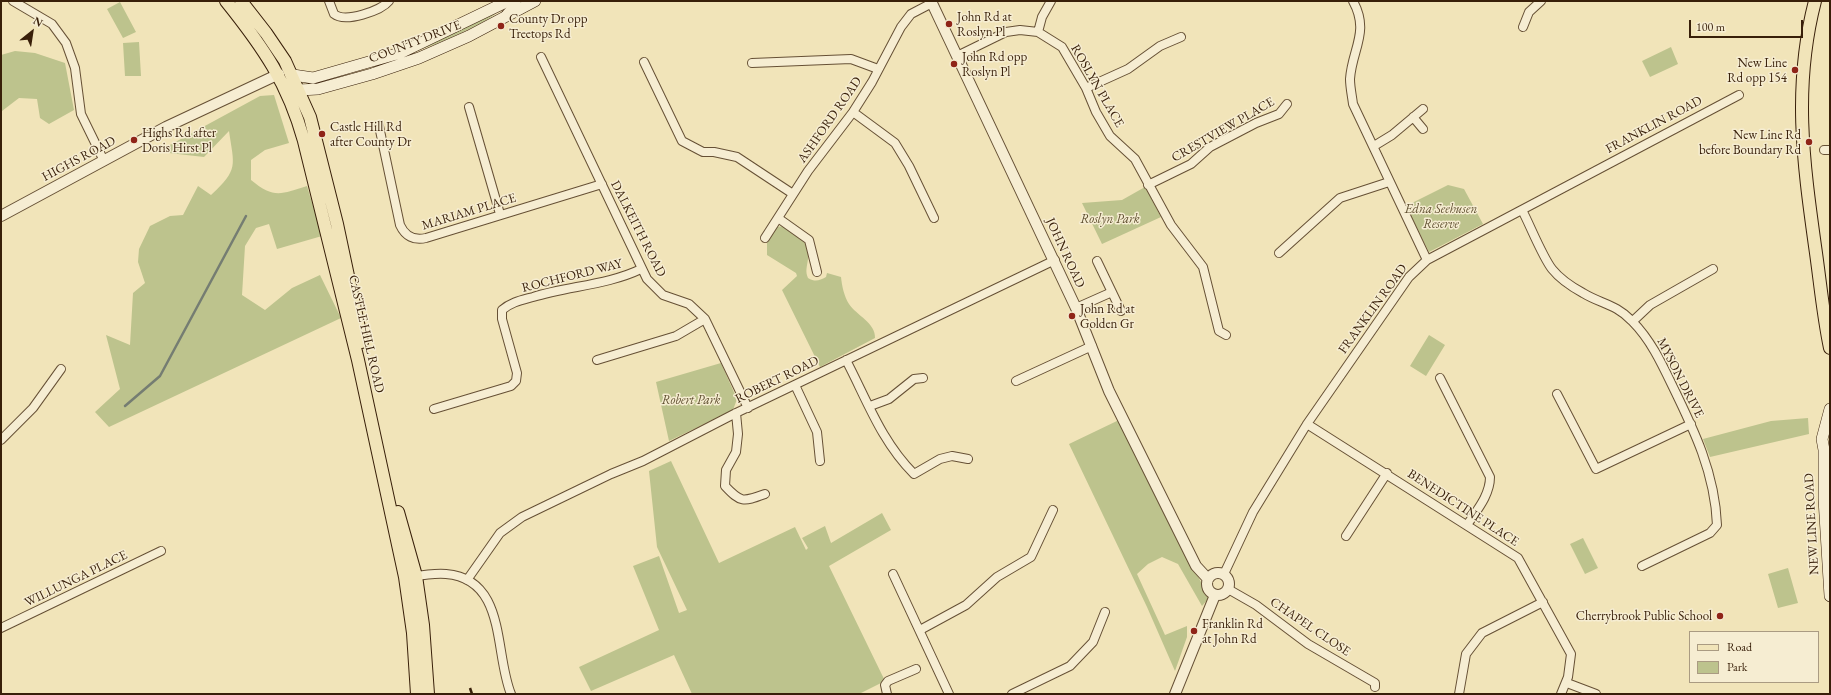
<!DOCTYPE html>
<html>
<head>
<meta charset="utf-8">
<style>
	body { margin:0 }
	#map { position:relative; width:1831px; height:695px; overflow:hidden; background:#f1e4b9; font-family:"EB Garamond",serif }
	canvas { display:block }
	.frame { position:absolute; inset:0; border:2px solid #381f09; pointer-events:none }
	.legend { position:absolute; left:1689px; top:631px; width:130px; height:52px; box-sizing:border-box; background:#f6edd2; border:1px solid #aa9b82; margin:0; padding:5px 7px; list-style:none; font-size:12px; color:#381f09 }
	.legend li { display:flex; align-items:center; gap:8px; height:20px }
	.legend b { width:20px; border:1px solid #aa9b82 }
	.north { position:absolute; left:12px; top:12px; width:40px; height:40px; -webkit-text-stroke:3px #f6edd2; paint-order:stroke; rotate:30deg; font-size:11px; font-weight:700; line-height:16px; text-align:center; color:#381f09 }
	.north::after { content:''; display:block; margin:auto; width:14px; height:18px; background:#381f09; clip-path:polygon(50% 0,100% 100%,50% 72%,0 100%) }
	.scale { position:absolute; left:1689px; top:20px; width:114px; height:18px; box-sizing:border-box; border:2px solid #381f09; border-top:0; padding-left:5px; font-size:12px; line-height:14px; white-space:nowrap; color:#381f09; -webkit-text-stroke:3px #f6edd2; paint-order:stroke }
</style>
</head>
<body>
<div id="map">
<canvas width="1831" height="695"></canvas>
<div class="frame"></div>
<ul class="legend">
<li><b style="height:5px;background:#f1e4b9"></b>Road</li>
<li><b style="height:11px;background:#bdc38d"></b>Park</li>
</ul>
<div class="north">N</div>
<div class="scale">100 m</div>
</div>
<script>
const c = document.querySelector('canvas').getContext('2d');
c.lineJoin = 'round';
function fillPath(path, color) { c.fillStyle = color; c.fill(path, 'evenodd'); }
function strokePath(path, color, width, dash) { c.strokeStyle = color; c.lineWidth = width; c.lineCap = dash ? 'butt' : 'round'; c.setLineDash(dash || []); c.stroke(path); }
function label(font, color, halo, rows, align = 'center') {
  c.font = font + ' "EB Garamond",serif'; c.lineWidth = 3; c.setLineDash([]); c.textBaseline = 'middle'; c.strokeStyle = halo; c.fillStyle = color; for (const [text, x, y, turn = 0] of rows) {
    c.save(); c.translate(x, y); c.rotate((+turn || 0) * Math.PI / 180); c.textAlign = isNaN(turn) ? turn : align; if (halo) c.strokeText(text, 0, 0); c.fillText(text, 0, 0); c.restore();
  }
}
fillPath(new Path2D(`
	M120,2L136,32L123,38L107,9Z
	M497,12C491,21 433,46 419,50Z
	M139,42L141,76H125L123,43Z
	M1671,47L1678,64L1650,77L1642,61Z
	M15,51L35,53L65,63L74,110L49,124L40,118L37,99L19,98L2,111L1,115V55Z
	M274,95L289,143L265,150L251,160V180C274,199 281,194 307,186L322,236L277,249L269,224L256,228L245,246L242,295L265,310L292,288L320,275L341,318L109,427L95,412L120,389L106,335L130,345L133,293L145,283L138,262L139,249L150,226L170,216L183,215L198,186L211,195C239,169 234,166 229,131L204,157L169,153L168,146L260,96Z
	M1448,185L1464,189L1483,224L1429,252L1406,206Z
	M1145,187L1161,217L1102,244L1082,203L1122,200Z
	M783,226C796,235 811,241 808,259C807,267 805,271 808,278C815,282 819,281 826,277L827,273L841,277C842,286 844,296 849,304C856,315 876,323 875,338L820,367L782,290L797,276L796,273L767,255V243L777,227Z
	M1429,335L1445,345L1426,376L1410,366Z
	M721,363L737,399L733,410L669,441L656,382Z
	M1808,418L1809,434L1710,457L1703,439L1771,421Z
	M1119,420L1209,598L1202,606L1178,564L1162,557L1148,564L1137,574L1165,635L1187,626V637L1175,671L1147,607L1069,444Z
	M671,461L719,563L795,527L806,550L808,548L802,538L825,526L831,543L882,513L891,530L829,566L885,681L859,694H692L674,655L591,691L579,667L659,630L633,566L659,556L679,613L687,610L657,547L649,471Z
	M1583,538L1598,568L1585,574L1570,544Z
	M1788,568L1798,603L1778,608L1768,574Z`), '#bdc38d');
strokePath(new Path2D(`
	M125,406L160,376L246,216`), '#757d72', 2.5);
const minor = new Path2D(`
	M13,1L52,24L66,43L75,68L81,114L104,161
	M329,1L334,14C345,23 381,11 389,1
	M1353,1C1370,32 1352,49 1350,79C1350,87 1352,96 1353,104L1427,260
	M506,14L517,1
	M1523,27L1529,12L1541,1
	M1038,32L1042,17L1051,1
	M957,56L1006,32L1020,30L1038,32L1062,47L1086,88L1096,112L1110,136L1135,159L1171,225L1203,267L1219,331L1226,335
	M541,57L647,279L663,295L689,304L705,319L748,408
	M644,62L682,141L703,152H714L737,157L793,194
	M752,63L851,59L878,69
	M1086,88L1128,69L1160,46L1181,37
	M469,107L500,214
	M853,112L895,143L909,166L934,218
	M1413,117L1423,129
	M379,126L400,225C405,236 414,241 426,238L602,184
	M1374,146L1392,135L1423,109
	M1824,150H1830
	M1148,185L1191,164L1210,147L1256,123L1279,114L1287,104
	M1522,210C1530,225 1542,256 1552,269C1560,279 1572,287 1583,293C1601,304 1616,304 1632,321C1650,339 1661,362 1672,385C1694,430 1715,473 1717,525L1710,533L1642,566
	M778,218L809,240L817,272
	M765,238L808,171L853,112L872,82L901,27L911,14L932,3
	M1279,253L1340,198L1389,182
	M1097,261L1121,311
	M1076,308L1112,292
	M1633,321L1650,305L1713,269
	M597,360L676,336L705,319
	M846,360C867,400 881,441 914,474L940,459L952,456L968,459
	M1440,378L1490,477C1490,495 1477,510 1467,525
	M1016,381L1092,346
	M795,385L817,432L820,461
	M1557,394L1596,469L1691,424
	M870,406L889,399L914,379L923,378
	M434,409L511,386L516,381L517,373L502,319V310C511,302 522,300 533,297C568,286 608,285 641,269
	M736,413L738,434L736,452L726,470L725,486C741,503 743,502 765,494
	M1307,424L1518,558L1571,654L1568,677L1561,694
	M1,440L33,408L61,369
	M1346,536L1387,473
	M893,574L949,694
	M1224,574L1253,512L1307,424L1409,277L1427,260L1739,95
	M412,577C423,575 435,573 446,574C507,579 494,653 511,694
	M467,580L500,533L522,517L611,474L643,461L736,413L1055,260
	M1228,589L1256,605L1308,644L1375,683V687
	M1,628L161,551
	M920,630L966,605L997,577L1031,557L1053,510
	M1567,683L1596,694
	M887,694L885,685L888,681L916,669
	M1012,694L1070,666L1093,642L1105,612
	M1459,694L1466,654L1482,633L1543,602`);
const tertiary = new Path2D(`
	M931,1L1076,308L1109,391L1196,566L1208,579
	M1,216L166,127L279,74
	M1207 584a11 11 0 1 1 22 0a11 11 0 1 1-22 0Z
	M1175,694L1215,595`);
const secondary = new Path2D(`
	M293,75L313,78L400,53L508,1
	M299,90L318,89L372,74L419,58L469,36L535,1
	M1830,409L1822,439L1824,450V499L1830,596`);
const primary = new Path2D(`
	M226,1C263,47 288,83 304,141L358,360L405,577L413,633L417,694
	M241,1L266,33L285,61L310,117L337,224L362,342
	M1815,1C1793,86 1803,160 1815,246C1820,280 1823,315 1830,348
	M398,512L416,576L423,625L428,694`);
strokePath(minor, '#665035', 10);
strokePath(tertiary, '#665035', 12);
strokePath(secondary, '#381f09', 12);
strokePath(primary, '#381f09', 14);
strokePath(minor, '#f6edd2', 8);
strokePath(tertiary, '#f6edd2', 10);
strokePath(secondary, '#f6edd2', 11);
strokePath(primary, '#f1e4b9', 12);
strokePath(new Path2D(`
	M470,688L472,694`), '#381f09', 2.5, [7, 7]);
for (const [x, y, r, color] of [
	[949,24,4,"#8f2418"],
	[501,26,4,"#8f2418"],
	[954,64,4,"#8f2418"],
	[1795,70,4,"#8f2418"],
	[322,134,4,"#8f2418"],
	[134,140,4,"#8f2418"],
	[1809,142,4,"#8f2418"],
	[1072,316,4,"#8f2418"],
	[1720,616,4,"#8f2418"],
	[1194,631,4,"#8f2418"]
]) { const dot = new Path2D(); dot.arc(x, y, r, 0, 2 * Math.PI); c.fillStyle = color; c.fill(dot); strokePath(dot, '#f6edd2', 1.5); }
label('13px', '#381f09', '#f6edd2', [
	["John Rd at",957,17],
	["Roslyn Pl",957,32],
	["County Dr opp",509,19],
	["Treetops Rd",509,34],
	["John Rd opp",962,57],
	["Roslyn Pl",962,72],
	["New Line",1787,63,"right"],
	["Rd opp 154",1787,78,"right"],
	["Castle Hill Rd",330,127],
	["after County Dr",330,142],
	["Highs Rd after",142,133],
	["Doris Hirst Pl",142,148],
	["New Line Rd",1801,135,"right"],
	["before Boundary Rd",1801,150,"right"],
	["John Rd at",1080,309],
	["Golden Gr",1080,324],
	["Cherrybrook Public School",1712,616,"right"],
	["Franklin Rd",1202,624],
	["at John Rd",1202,639]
], 'left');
label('13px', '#381f09', '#f6edd2', [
	["COUNTY DRIVE",415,42,-21],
	["ROSLYN PLACE",1097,86,60],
	["ASHFORD ROAD",830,120,-55],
	["FRANKLIN ROAD",1654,125,-28],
	["CRESTVIEW PLACE",1223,130,-30],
	["HIGHS ROAD",79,159,-28],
	["MARIAM PLACE",469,212,-17],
	["DALKEITH ROAD",638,229,63],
	["JOHN ROAD",1065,253,65],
	["ROCHFORD WAY",572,276,-14],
	["FRANKLIN ROAD",1373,309,-54],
	["CASTLE HILL ROAD",366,334,77],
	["MYSON DRIVE",1680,378,63],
	["ROBERT ROAD",777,380,-26],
	["BENEDICTINE PLACE",1463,508,33],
	["NEW LINE ROAD",1812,524,-93],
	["WILLUNGA PLACE",76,579,-26],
	["CHAPEL CLOSE",1310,627,34]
]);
label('italic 13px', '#605031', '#f6edd2', [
	["Edna Seehusen",1441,209],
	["Reserve",1441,224],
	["Roslyn Park",1110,219],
	["Robert Park",691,400]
]);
</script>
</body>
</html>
